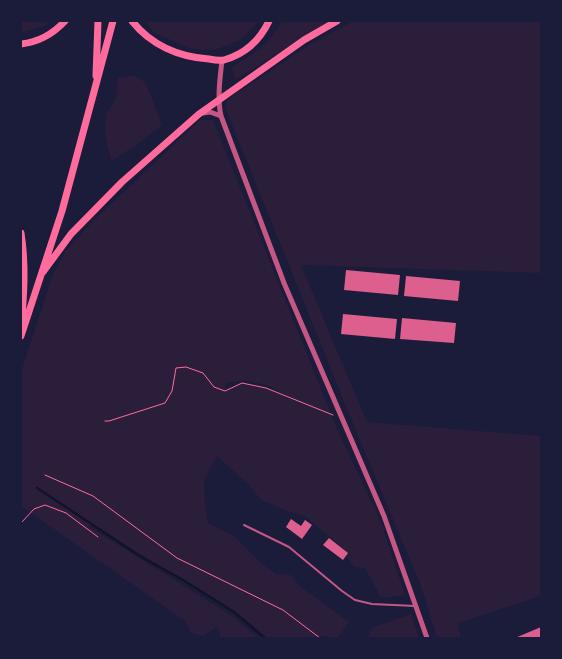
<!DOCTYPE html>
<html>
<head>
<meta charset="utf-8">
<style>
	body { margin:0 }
	#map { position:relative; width:562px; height:659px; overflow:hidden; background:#1b1b3a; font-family:"DejaVu Sans",sans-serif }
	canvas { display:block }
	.frame { position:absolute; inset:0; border:22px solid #1b1b3a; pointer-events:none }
</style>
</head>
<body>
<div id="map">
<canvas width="562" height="659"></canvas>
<div class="frame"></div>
</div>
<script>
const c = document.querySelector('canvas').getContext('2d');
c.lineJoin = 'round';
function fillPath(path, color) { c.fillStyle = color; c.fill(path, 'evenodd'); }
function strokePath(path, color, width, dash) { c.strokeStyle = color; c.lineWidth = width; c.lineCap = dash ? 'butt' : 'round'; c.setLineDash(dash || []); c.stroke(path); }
fillPath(new Path2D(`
	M21,21H50L46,25L21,33Z
	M145,21H259L241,40L215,50L191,49L153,32Z
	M282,21H330L235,80L232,67C255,54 268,45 282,21Z
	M353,21H541V273L301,265L367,422L541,436V596L458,623L461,638H437L421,586L352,421L226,110L227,100L309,45Z
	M134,75L146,83L162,125L135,146L111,161L105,135L106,114L116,99L118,78Z
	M200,120H213L337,429L381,522L405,595L381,598L365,568L354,567L338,544L305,516L287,511L261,500L249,485L217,456L204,480L205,503L208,523L234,536L260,562L276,574L291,575L300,586L349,622L338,638L319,636L320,638H265L234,612L183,580L140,556L91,524L89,526L85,524L232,616L259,638H220V632L216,627L203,636L191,633L185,621L21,506V372L53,274L65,252L93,221ZM245,380L269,386L297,401L266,388L242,383L225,390L226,383Z
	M411,614L419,638H367L373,627Z`), '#2a1e3b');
strokePath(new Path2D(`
	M37,488L140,556L183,580L234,612L265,638`), '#12122b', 2.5);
fillPath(new Path2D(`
	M346,270L400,275L398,295L344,290Z
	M406,276L460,281L458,301L404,296Z
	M343,314L397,319L395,339L341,334Z
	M402,318L456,323L454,343L400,339Z
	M291,519L301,526L305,520L312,525L302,539L286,527Z
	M329,538L348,553L343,560L323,545Z
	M541,627V638H515Z`), '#dd5f8e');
strokePath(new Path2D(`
	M105,421H109L165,403L172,391L176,368L186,367L203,373L214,387L225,391L242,383L266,388L333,415
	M45,475L93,496L177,558L283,610L320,638
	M21,523L34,509L45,505L66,513L98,537`), '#ff6b9d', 1);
strokePath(new Path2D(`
	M244,525L289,547L342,591L355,600L372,604L415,606`), '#c65784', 2);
strokePath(new Path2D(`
	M222,60C220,79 217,98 221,116L284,283L384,516L427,638
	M203,113L210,112L221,116`), '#c65784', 5);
strokePath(new Path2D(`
	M132,21C151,45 179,57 209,59C214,60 219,61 224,60C245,54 260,40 269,21
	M21,44C39,42 53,34 65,21
	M96,76L98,21
	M21,233C26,265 24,295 21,327
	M43,272L71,234L122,182L199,114L304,40L337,21
	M21,336L62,211L113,21`), '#ff6b9d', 7);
</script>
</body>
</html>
